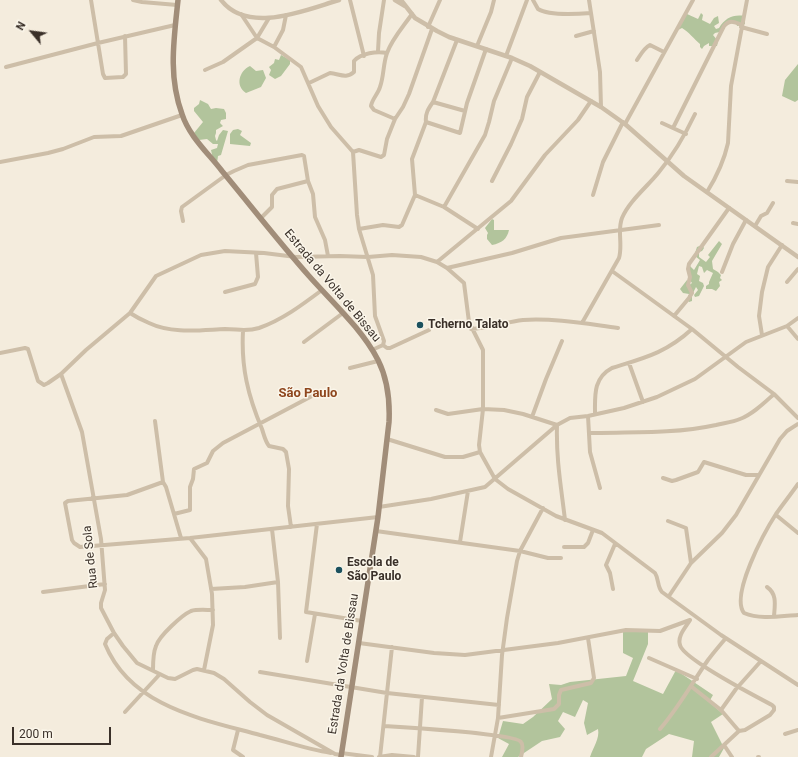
<!DOCTYPE html>
<html>
<head>
<meta charset="utf-8">
<style>
	body { margin:0 }
	#map { position:relative; width:798px; height:757px; overflow:hidden; background:#f4ecdd; font-family:Roboto,sans-serif }
	canvas { display:block }
	.north { position:absolute; left:12px; top:12px; width:40px; height:40px; -webkit-text-stroke:3px #fbf6ea; paint-order:stroke; rotate:299deg; font-size:11px; font-weight:700; line-height:16px; text-align:center; color:#3a3029 }
	.north::after { content:''; display:block; margin:auto; width:14px; height:18px; background:#3a3029; clip-path:polygon(50% 0,100% 100%,50% 72%,0 100%) }
	.scale { position:absolute; left:12px; top:727px; width:99px; height:18px; box-sizing:border-box; border:2px solid #3a3029; border-top:0; padding-left:5px; font-size:12px; line-height:14px; white-space:nowrap; color:#3a3029; -webkit-text-stroke:3px #fbf6ea; paint-order:stroke }
</style>
</head>
<body>
<div id="map">
<canvas width="798" height="757"></canvas>
<div class="north">N</div>
<div class="scale">200 m</div>
</div>
<script>
const c = document.querySelector('canvas').getContext('2d');
c.lineJoin = 'round';
function fillPath(path, color) { c.fillStyle = color; c.fill(path, 'evenodd'); }
function strokePath(path, color, width, dash) { c.strokeStyle = color; c.lineWidth = width; c.lineCap = dash ? 'butt' : 'round'; c.setLineDash(dash || []); c.stroke(path); }
function label(font, color, halo, rows, align = 'center') {
  c.font = font + ' Roboto,sans-serif'; c.lineWidth = 3; c.setLineDash([]); c.textBaseline = 'middle'; c.strokeStyle = halo; c.fillStyle = color; for (const [text, x, y, turn = 0] of rows) {
    c.save(); c.translate(x, y); c.rotate((+turn || 0) * Math.PI / 180); c.textAlign = isNaN(turn) ? turn : align; if (halo) c.strokeText(text, 0, 0); c.fillText(text, 0, 0); c.restore();
  }
}
fillPath(new Path2D(`
	M701,13L703,15L702,20L710,24L714,18L718,16L719,23L714,26L716,29L719,28C725,18 733,14 745,16V24L737,26L736,22L726,25C724,31 721,32 715,33L713,35L718,41L717,46H709V43L704,46L702,49L700,47V44C694,39 689,32 682,28L678,30L679,22L687,14L698,19Z
	M281,55L290,60V64L281,76L275,79L269,75L271,70L269,67L274,63L275,59L279,60Z
	M798,64V100L795,102L782,96L785,80Z
	M250,66L256,71L263,70L266,78L261,87L246,93C235,86 239,71 250,66Z
	M200,100L208,104L211,109L216,108L224,109L226,113V119L221,120L220,123L223,126L216,130V133L215,136L216,140L217,141L219,135L223,130L228,131L221,155L218,156L217,163L213,159L211,150L217,148L218,144H213L207,139L199,140L194,133L203,122L194,111V108L199,104Z
	M238,129L242,131L240,135L251,143L250,146L230,144V134L233,130Z
	M492,219L494,220V230H509C507,239 502,243 492,245L487,239V235L488,233L485,228Z
	M719,241L722,244L712,261L713,269L718,272L721,275L720,278L722,280L719,282L720,286L716,291L712,289H706V286L709,284V282L713,273L707,270L704,273L702,267L699,266L697,274L700,276L699,281L703,283L704,286L699,296L695,297L694,295L698,290L696,287L692,295V301L689,302L687,299L689,294L683,293L680,289L687,280L688,286L692,283L689,279V265L694,270L700,260L695,256V253L697,247L702,245L704,248L702,251L699,252V257L706,262L710,257L708,255Z
	M648,630V644L633,681L663,694L676,670L713,695L709,702L723,714L711,722L724,748L719,757H692L694,741L669,734L646,749L642,757H590C593,748 600,738 598,729L587,735L584,723L588,703L583,700L575,717L563,712L558,721L565,729L560,737L542,741L518,757H502L509,744L498,738L503,721L523,724L533,717L552,699L549,684L561,685L570,682L626,676L633,658L623,653V632Z`), '#b2c49c');
strokePath(new Path2D(`
	M91,0L103,74L105,78L123,77L126,74L125,36
	M133,0L142,2L177,5
	M350,0L364,56
	M533,0L538,9C549,16 578,14 591,13
	M589,0L600,72L601,107
	M241,14L257,38L274,47L301,67L318,106L331,127L353,152L357,215L359,229L373,275L375,316L384,341L383,345L372,350
	M428,27L440,0
	M741,27L767,34
	M576,36L594,31
	M457,40L433,102L465,111
	M477,46L491,12L494,0
	M274,47L283,30L286,15
	M378,51L379,33L384,0
	M506,56L527,0
	M637,60C641,54 644,48 650,45L664,52
	M6,67L98,43L175,25
	M205,70L223,62L257,38L269,18
	M309,83L330,73C340,74 346,79 354,72V61C361,53 377,51 387,53
	M395,119L374,110L371,106C372,99 378,94 380,87C384,76 383,64 387,53C392,39 403,27 412,14
	M426,122C425,114 428,109 433,102
	M662,123L686,134
	M625,124L693,0
	M673,128L724,26C730,19 734,22 742,25
	M353,152L359,150L381,157L384,155L387,139L395,119L403,107L409,94L432,29
	M0,162L48,153L63,149L94,137L121,136L182,115
	M492,181L511,144L522,119L527,97L540,72
	M787,181L798,182
	M707,192C717,176 724,161 728,143L731,86L747,0
	M593,195L603,162L623,122
	M444,207L485,135L489,122L494,101L512,58
	M261,218L272,207V195L277,189L308,181
	M183,221L181,211L182,207L226,175L234,171L248,165L302,155L304,156L308,181L313,194L315,217L325,240L328,256
	M793,223L798,224
	M755,226L761,216L767,213L773,203
	M359,229L383,225L399,227L402,225L415,195
	M478,229L444,207L415,195L412,159L426,122L460,133L467,103L486,49
	M437,262L447,268L512,253L561,238L659,225
	M447,268L464,283L469,322L483,350V409L479,445L480,452L495,479L508,489L556,516L602,533L655,573C659,579 657,586 662,592L721,635L798,685
	M612,271L692,329L738,367L774,394L798,418
	M722,272L733,244L746,220
	M787,282L798,269
	M225,292L255,284L258,277L256,253
	M130,313C136,317 142,320 149,323C172,334 200,330 225,329C238,329 246,332 259,328C282,320 302,305 322,290
	M674,316L689,298L692,293L688,285L690,277L688,269L689,264L729,208
	M582,323L619,258C623,244 617,231 622,218C629,201 648,186 659,172C674,154 685,135 695,114
	M787,326L798,339
	M471,329C489,328 506,322 523,320C555,318 587,324 618,328
	M243,331C241,367 248,396 262,429C264,435 265,441 269,446L283,449L286,452L289,469L288,506L291,527
	M762,335L759,316L762,292L768,267L782,245
	M304,342L343,313
	M383,345L387,348H390L429,330
	M0,353L25,348L28,349L38,381L44,385L48,383L61,374L86,350L130,313L156,276L201,255L225,251L264,253L296,257L340,256L368,257L392,255L421,257L437,262L511,201L545,155L578,120L591,101
	M629,363L643,402
	M350,368L378,361
	M61,374L82,432L101,539L105,590L101,603V608L114,633L123,646L137,663L168,678L175,679L193,670L197,669L214,673L224,679L250,702L267,715L335,754L341,755
	M436,410L448,414L483,409L504,410L523,414L557,425C556,459 561,486 565,520
	M595,414C595,396 593,378 612,368C644,358 666,353 692,329
	M588,416L590,452L600,488
	M532,417L546,379L562,341
	M155,421L163,482
	M589,433C631,432 675,434 716,425C724,423 733,422 740,419C753,414 764,403 774,394
	M387,439L445,457H463L480,452
	M663,478L672,481L676,480L698,472L704,462L746,475H758
	M798,484C791,494 783,504 776,514C765,531 730,595 744,613C760,620 781,616 798,615
	M379,507L431,499L485,487L557,425L570,418L588,416L624,408L657,397L695,379L746,342L787,326L798,318
	M174,514L190,510V487L193,479L194,469L207,463L213,451L223,443L312,396
	M776,515L798,533
	M668,521L686,528L691,563
	M317,524L306,612L362,621
	M272,529L278,582L280,638
	M376,531L520,551L548,558H561
	M181,538L166,487L163,482L127,495L68,501L65,503L72,540L74,543L80,547L190,538L378,517
	M190,538L206,559L212,594L213,625L204,670
	M460,542L468,491
	M564,547H584L588,543L593,530
	M767,587C777,594 775,604 774,616
	M211,589L245,587L278,582
	M613,589L610,573L606,565L615,544
	M43,592L105,584
	M669,596L691,563L722,533L736,515L780,439L787,431L798,424
	M690,620C686,627 677,636 680,645C683,659 757,697 772,705L774,707V710L770,715L745,730L739,731L711,757
	M114,633L107,639L105,644C131,707 202,719 260,735C284,741 306,749 331,753
	M359,643L434,653L465,655L558,643L626,630L660,631L690,620
	M649,658L697,679
	M307,661L315,614
	M153,670C153,662 153,653 156,646C159,636 182,615 191,611C197,609 206,610 213,610
	M260,672L387,693L499,705
	M692,687L721,710L736,689L761,661
	M721,710L739,731
	M125,712L160,674
	M498,718L554,709L559,704V695L561,690L591,683L594,678L588,638
	M384,726C401,727 516,734 521,742C524,745 522,753 521,757
	M660,729C679,707 692,683 708,660C714,652 720,645 726,638
	M238,730L233,750L243,757
	M785,734L798,730
	M724,745L732,757
	M341,753L372,757
	M379,757L392,755L414,757
	M380,757L392,647
	M418,757L422,697
	M491,757L498,718L502,655L507,618L517,561L520,551L543,508
	M758,757H759`), '#cdbea8', 4);
strokePath(new Path2D(`
	M221,0C248,35 305,10 339,0
	M395,0L405,6
	M401,0L415,18L437,31L449,37L512,58L530,66L601,107L625,124L684,176L798,257`), '#cdbea8', 4.5);
strokePath(new Path2D(`
	M178,0C174,39 168,76 182,114C189,136 208,153 222,171C251,206 279,242 309,276C332,302 362,329 378,360C388,380 390,401 389,422L378,517L341,757`), '#a18d79', 5.5);
for (const [x, y, r, color] of [
	[420,325,4,"#1b515e"],
	[339,570,4,"#1b515e"]
]) { const dot = new Path2D(); dot.arc(x, y, r, 0, 2 * Math.PI); c.fillStyle = color; c.fill(dot); strokePath(dot, '#fbf6ea', 1.5); }
label('12px', '#3a3029', '#fbf6ea', [
	["Estrada da Volta de Bissau",332,286,50],
	["Rua de Sola",91,557,-96],
	["Estrada da Volta de Bissau",344,664,-81]
]);
label('bold 12px', '#3a3029', '#fbf6ea', [
	["Tcherno Talato",428,325],
	["Escola de",347,563],
	["São Paulo",347,577]
], 'left');
label('bold 13px', '#8e461d', '#fbf6ea', [
	["São Paulo",308,394]
]);
</script>
</body>
</html>
